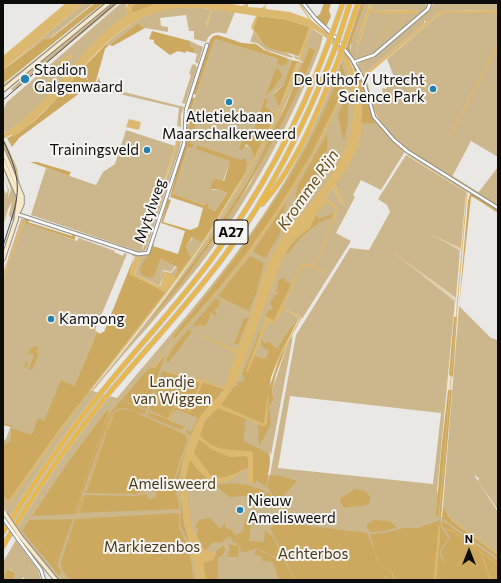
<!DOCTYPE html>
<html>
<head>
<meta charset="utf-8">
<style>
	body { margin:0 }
	#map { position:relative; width:501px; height:583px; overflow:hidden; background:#eae8e4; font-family:Commissioner,sans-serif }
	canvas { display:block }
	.frame { position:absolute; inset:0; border:4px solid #0c0c0b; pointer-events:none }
	.north { position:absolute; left:449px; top:531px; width:40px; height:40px; -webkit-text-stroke:3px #f7f5f2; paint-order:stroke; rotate:0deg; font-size:11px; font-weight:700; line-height:16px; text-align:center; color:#0c0c0b }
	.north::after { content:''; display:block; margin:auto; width:14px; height:18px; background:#0c0c0b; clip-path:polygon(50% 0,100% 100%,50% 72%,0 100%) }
</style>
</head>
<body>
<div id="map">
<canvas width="501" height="583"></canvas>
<div class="frame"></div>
<div class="north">N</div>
</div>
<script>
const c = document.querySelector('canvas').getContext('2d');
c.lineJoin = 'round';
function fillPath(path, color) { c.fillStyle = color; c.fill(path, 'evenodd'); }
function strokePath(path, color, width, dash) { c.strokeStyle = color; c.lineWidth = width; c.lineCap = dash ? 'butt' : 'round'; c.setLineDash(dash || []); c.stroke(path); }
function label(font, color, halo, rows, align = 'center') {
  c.font = font + ' Commissioner,sans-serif'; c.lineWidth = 4; c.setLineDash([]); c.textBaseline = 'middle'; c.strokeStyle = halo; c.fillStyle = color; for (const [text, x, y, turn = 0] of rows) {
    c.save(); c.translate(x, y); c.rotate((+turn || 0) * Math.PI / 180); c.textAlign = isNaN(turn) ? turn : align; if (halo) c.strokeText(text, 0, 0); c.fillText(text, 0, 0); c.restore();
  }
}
fillPath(new Path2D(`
	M84,3H94L50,38L44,39L14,61Z
	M103,3H106L3,88V85L59,41Z
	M111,3H119L13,91L11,89L37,66L3,94Z
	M121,3H128L126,5L128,15C79,46 55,103 5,133C0,124 2,110 7,102Z
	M365,3H370C366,16 353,44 358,55V47L369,13L418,12L415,10L371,11L372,3H424L428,6L423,13L373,54L356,59L351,54V43Z
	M498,3V10L439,11L431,20L424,21V24L365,73L361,64L365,75V82L358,65L359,61L374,57L430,9L433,4Z
	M187,6L211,9L206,24L207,25V28L212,9L235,12L226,34C216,31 210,32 206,42L194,39V31H189L186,15L160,18L161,26L168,27V32L145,28L138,23L109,45H105C131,21 151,9 187,6Z
	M441,13H498V157L471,141L452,177L404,148C392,136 377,122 373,105L379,95L381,96L383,92L382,90L383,88L386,89L392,78L394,77L387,59Z
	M311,28L323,36L320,48C290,126 250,199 200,265C165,309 128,348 93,391L117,398C172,332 230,269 276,195C304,152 324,104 343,56L351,72L356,105L347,156L320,196L337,208L334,221C340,205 336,207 325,198L333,187L340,202L345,206L335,185C348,160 360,153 361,122L365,125V123L377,122L405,151L404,153L381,190L361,180L353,195L355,197L336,233L351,241L302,319L300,316L284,309V310L299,318L289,329L277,348L273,345L269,407L274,400L272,390L289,340L293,336L271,455L269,452L270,459L267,475H270L296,335L350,248L369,250L390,212L387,205L378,199L406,155L466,192L461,248L430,234L460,250L456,298L389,249L455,301L437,492L439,494L441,517L450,521L498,557V580H59L33,551L3,508V441L6,439L11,425L3,423V282L23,220L3,277V274L21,219H27L26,223L77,241L79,238L115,251L114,252L123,256L124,253L127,254L95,330L97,332L74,386L91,391C174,291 253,185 300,62L303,63L277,124L250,177L206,245L151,317L202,255L251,182L316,50L309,47L303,62L294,58L295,55L299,56L295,57L300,60ZM290,396L441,413L433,484L278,468Z
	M254,31L258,37L292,56L294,55L292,58L266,50L257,43L250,42Z
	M215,39L278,59L280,65L287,64V58L292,60L283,85L274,93L279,108L276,114L266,107L268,100L254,130L247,128L245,145L251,149L254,159L246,172V160L230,161L223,181L214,178L212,190L218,189L227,193L215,211L209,208L208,202L204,205L173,194L188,147L185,144V121L187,122Z
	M190,41L203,47L198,64L195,62L197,54L194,53L195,48L190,46Z
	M195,64L197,68L185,104L182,103L191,75L189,74L192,65Z
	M99,77L101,84L104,87L184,107L181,115V127L177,126L179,108L94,88Z
	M126,130L175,146L142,249H143L153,219H155L153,218L165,183L168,184L146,250L140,252L31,215L46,168L96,185L103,172L115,164Z
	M178,130L182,131L180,147L168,184L165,183L177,146Z
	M3,141H5L17,168L20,186L3,149Z
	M498,167V207L478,193Z
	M4,171H7L18,196L14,223L9,215L12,202L8,209L3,226V187L6,194L8,190L3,174L9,190L8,198L11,189Z
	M193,237L202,243L191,258L186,247Z
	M154,244L152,250H159L162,253L152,250V253L146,258L160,259L175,266L171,272L163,270L159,280L163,271L171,273L176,267L177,268V273L173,276L165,273L159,286L135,274L140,258L132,256L133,254L140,256L147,255L152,245Z
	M459,306L491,338L498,340V510L478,481L479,478L474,475L498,512V555L452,521L443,506Z
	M16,540L38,570L41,580H25L23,577L21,580H13L16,573L9,569L3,576V562Z`), '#ccb78d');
fillPath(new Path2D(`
	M95,3H103L3,84V70L44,39L51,38Z
	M136,3H157V4L132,13L131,7Z
	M324,3H331L329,11L331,16L326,27L315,18L320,14Z
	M361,3H365L350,46L351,54L356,59H354L346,48Z
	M258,16L284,19L310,27L299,56L266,47L253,29Z
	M138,23L145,28L113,46L109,45L105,49L96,81L19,138L12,147L7,138C37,126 59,95 80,71L83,74L80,78H86L89,81L81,70L105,45H109Z
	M152,31L190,41V46L195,48L194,53L186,51V53L178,51L170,55L154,43V40L149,39Z
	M218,35L242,43L256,44L264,50L287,58V64L282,66L277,64L278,59L215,39L196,95L192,93L210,40L213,36Z
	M309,47L316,50C286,120 252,185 208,247C190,272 172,297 150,319L206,245L250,177L285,107Z
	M345,50L360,73L369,107L377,122L374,124L366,123L365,125L361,122C362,95 358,74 345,50Z
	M292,60L300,62L299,64L297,63L279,108L274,94L283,85Z
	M341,63L348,85L345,87C334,109 323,132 311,155C274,222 227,281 175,338L173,336C238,258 302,173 338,77C340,72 339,68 341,63Z
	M276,68L280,70L282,76L273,89L266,95Z
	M348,93V121L344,142L338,115Z
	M191,97L195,98L191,110L200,112L190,143L194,144L192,148L188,147L173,194L204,205L208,202L209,208L215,211L227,193L218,189H210L214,178L224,181L230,161L196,149L197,145L241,160L245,158L247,162L246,172L202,243L192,237L186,247L191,258L176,278L173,276L177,273V267L160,259L154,277C148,279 140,276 140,269C144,257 149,258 153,246L178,254L185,231L161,223L168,199L171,200L163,222L190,230L198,227L203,208L170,197L190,123L185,121V119Z
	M265,98L268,100L266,107L276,114L254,159L251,149L246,144L242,150L239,149L247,128L254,130Z
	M327,134C328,145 327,159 322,169C317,180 307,188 308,201L304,203L291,216L298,185Z
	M30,162H37L71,172L69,176Z
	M471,191L498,209V213L473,197H471L459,306L468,201Z
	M286,202L280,233L266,258L253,252Z
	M333,214L332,217C313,224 299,238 288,254L286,253C294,235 310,234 315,216L320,218Z
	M27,219L29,220L28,222L72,236L73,234L75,236V240L25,223Z
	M250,256L264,263L257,291L249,311L218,296Z
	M134,257L130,274L166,292L59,430L9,500H7L3,494V445L11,441V427L3,425V423L12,425L11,428L32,435L38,418L44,421L61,380L74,386L97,332L101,334L102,332H104Z
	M285,278V282L288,281L291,285L274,320H270L265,316L269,310H273L270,303L275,295L279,293L276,291L278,286L277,282L280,279Z
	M216,298L220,301L219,306L214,310L217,313L215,316L211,312L208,322L204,327L199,325L194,327L193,325Z
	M454,317H457L453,377L449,375Z
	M244,318H249L238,344H234Z
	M299,318L279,357L270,380L269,389L279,359L301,318L289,340L276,374L272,390L274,400L269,407L271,424L259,447L258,424L264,426L267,424L269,392L264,424L222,407L221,404L234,387L238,385L237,383L245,380L242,374L258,336L257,334L260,333L264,325L247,372L254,356L266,359L269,351L261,346V339L265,343L269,342L277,348L289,329Z
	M188,330L192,332L168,363L166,360L175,345Z
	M36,346L38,347L36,353H39L32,370L24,367L26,361L28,362L26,367L29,368L34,355L28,353L30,349Z
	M165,355L145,414C132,414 123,399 110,416L75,514L32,516L69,461L107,410L109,411L107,417L121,400L144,410L146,409L122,400L147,370L151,368H155Z
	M162,371L201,382L189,411L174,407L168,419L150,410L149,412L185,427L181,430L147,416Z
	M202,382L224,389L198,421L183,460L179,480L176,478L191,433L188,435L186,429L191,432L198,418L176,409L170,420L175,407L190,412Z
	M448,390H452L441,517L436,516L441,453Z
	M218,408L247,419L244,423L246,427L244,431V441L269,454L270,463L266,487L256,480L255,484L253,483V452L223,450L210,444L200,436L204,422Z
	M122,409L132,411L186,435L187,440L174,479L137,494L85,493L110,419L114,413Z
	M200,440L213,450L230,457L246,456L248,458V468L226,477L213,479L194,453L198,441Z
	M189,461H191L206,478L201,481L185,480Z
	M270,475L281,476L297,481L284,495L278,504H274L273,495L267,487Z
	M173,483L179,502V509L77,513L82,497L86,495L136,496L146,494L150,500L156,497L155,490Z
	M232,483L248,485L266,491L261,495L230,497L214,485Z
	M355,489L365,491L370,496V503C363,508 353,505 344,508L340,501L341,498Z
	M268,492C273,495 272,501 273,507L269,508L263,504L259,507L254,503L253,505L248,498L262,497Z
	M181,500L184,525L191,547L180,525Z
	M443,506L452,521L498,555V558L442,518Z
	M179,513V528L189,549L194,580H70L62,570L61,565H60L75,519Z
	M210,518L220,529L225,522L226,528L232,530L235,535L243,532L245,518L251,522L249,541L264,542L265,530L273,537L281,554L275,557L257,548L246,552L240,551L241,548L239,545L238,557H227L230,550L228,544L236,546L238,543H234L230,536L221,543L213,542L205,551L197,536L198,530L195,526L199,520Z
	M73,519L59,559L58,565L34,538C41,549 59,562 61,573L60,576L22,531L29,520Z
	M374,520L389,521L396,526V528L384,531L371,532L367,528V524Z
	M440,520L441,527L448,538L440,551V556L445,564V569L438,580H436L440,521L434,580H395L392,571L378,562L370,534L385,533L404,528H419Z
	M443,521L498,561V580H439L446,566L441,552L450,537L442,525Z
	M278,522L367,533L375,553L377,562L391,571L394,580H387L384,574L385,580H295L270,528Z
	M223,546L225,548C225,554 222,555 218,558V580H206L203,563L214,559L217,550Z
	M257,549L275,558L282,555L294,580H279L273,562L262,561V557L255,554L254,556L255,551Z
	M8,569L16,573L13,580H3V576Z`), '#cca95f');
fillPath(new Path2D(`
	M66,3H84L3,70V56Z
	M128,3H136L131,7L132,13L157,3H227L242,6L248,3V7L262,8L268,3L265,7L266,9L290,12L309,19L298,3H300L311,20L334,38L348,56L359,85L362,106L361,133L357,147L350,163L335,185L345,206L340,202L333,187L325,198L336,206L338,209L316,267L329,273L305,266L302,267L283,306L286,310L300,316L301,319L279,359L269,389L279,357L299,320L298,317L282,310L275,323L268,322L248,372L246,371L265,321L264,316L274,320L302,263L315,266L335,210V208L326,202L315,216L310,228L293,240L282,259L236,383L221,405L264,424L268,392L267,424L264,426L218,408L206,418L200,435C214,454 234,448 253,452V483L248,482L247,469C241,471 238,475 233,478C215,490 201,475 191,461L189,462L185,482L191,524L194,532L204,550L214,553L215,556L212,560L203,563L206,580H198C184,524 168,470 200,417C206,407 217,400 224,389L203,382L190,412L175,407L170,420L184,427L149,411L168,419L175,406L189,411L200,383L163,370L204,380L224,388L236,353L189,330L237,350L251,316L217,298L251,315L267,264L287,230L284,227L291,196L285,226L287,228C295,224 300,214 306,208C322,190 339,167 347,144C362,105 352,47 311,28L301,60L295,57H299L309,27L284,19L258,16L253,29L266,47L292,56C269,48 264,50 251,27L256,16L212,9L207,28L206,25L211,9C149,2 120,26 81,70L90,80L80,72C60,95 40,118 15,136L11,135L3,139V134C54,104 78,46 127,15L126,10ZM200,440L213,450L230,457L246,456L248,458V468L226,477L213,479L194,453L198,441Z
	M370,3H372L371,11L415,10L418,12L417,14L369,13L358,47V55C353,43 366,16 370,3Z
	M498,10V13H441L366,76V81L361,64L365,73L424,24L426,20H431L439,11Z
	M498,43V48L450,138L449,136Z
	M73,55V57L68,59L54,77L48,76V74L66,57Z
	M297,63L299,64C254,189 169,291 88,394C61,429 37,466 10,502H7L3,494L7,500H9L59,430L166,292L129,274L135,257L140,258L135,274L156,285L160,286L165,272L176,277C226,212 268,141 297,63Z
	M345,86L347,88C316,151 281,214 237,270C210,303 176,332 155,369L153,368L154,366H149L155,365L175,338L232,274L275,213L311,155Z
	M129,119L141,122L139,130L126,127Z
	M178,131L177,146L142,250L175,146Z
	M22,220L24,221L3,282V277Z
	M109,411L110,412L107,417L57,560L106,418Z
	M439,521L440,538L436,580H434Z`), '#ddb96f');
strokePath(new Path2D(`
	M399,27L407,13
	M386,38L401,13
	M376,45L394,13
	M367,82C374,116 381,126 408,149
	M374,121L401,150
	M409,149L498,205
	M408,155L467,192L439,516
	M431,234L461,249
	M389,249L456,300
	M108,429L113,416
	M87,490L106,434
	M447,516L498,554
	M77,519L84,497
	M446,529L453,531L498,565
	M481,552L490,580
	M63,577L66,580`), '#ddb96f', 1);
const minor = new Path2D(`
	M303,3L315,18L335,37L352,59L363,79L374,117L394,140L407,151L498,208
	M354,62L374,55L428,9L430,3
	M17,214L138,254L148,253L184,144L186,110L207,45
	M18,539L41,570L44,580`);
const secondary = new Path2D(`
	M3,90L109,3
	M3,151L22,196V204L19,211
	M3,161L19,198L16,220L3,259
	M20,536L56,580`);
const motorway = new Path2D(`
	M333,31L343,3
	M339,37L350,3
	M344,44L358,3
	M262,204C297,165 320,107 339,58
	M3,532C33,484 64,437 100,394C136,349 176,307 210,261C260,195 299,122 328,44
	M3,546C33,495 67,445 104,399C145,350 190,303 228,251C273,189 306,122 334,51`);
strokePath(minor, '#8f8d8a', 4.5);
strokePath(secondary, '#8f8d8a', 5.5);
strokePath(motorway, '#c5c5c4', 6);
strokePath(minor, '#fff', 2.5);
strokePath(secondary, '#f8eac9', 3.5);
strokePath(motorway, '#e8b84c', 4.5);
strokePath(new Path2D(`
	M3,100L116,3
	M3,140C26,187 18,198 3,246`), '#4c4b49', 1);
const minorBridge = new Path2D(`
	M3,518L18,539`);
const secondaryBridge = new Path2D(`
	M5,514L20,536`);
const motorwayBridge = new Path2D(`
	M328,44L333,31
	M334,51L339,37
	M339,58L344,44`);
strokePath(minorBridge, '#8f8d8a', 4.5, []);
strokePath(secondaryBridge, '#8f8d8a', 5.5, []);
strokePath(motorwayBridge, '#c5c5c4', 6, []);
strokePath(minorBridge, '#fff', 2.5);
strokePath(secondaryBridge, '#f8eac9', 3.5);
strokePath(motorwayBridge, '#e8b84c', 4.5);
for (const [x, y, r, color] of [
	[25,79,5,"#2481ae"],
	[433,89,4,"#2481ae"],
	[229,102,4,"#2481ae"],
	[147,150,4,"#2481ae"],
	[51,319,4,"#2481ae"],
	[240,510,4,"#2481ae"]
]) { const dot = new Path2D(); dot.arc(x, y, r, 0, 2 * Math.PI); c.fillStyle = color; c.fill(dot); strokePath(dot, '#f7f5f2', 1.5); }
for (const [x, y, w] of [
	[231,232,34]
]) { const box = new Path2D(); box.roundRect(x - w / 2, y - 12, w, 24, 3); c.fillStyle = '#f7f5f2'; c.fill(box); strokePath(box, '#0c0c0b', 1); }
label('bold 14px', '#0c0c0b', null, [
	["A27",231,232]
]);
label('15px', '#0c0c0b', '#f7f5f2', [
	["Stadion",34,70],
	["Galgenwaard",34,87],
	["De Uithof / Utrecht",425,80,"right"],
	["Science Park",425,97,"right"],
	["Atletiekbaan",229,117,"center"],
	["Maarschalkerweerd",229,134,"center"],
	["Trainingsveld",139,150,"right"],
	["Kampong",59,319],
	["Nieuw",248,501],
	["Amelisweerd",248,518]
], 'left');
label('15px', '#0c0c0b', '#f7f5f2', [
	["Mytylweg",150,211,-71]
]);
label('15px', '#483918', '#f7f5f2', [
	["Landje",172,382],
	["van Wiggen",172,399],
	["Amelisweerd",172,484],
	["Markiezenbos",152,547],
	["Achterbos",313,554]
]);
label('italic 16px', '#654d13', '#f7f5f2', [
	["Kromme Rijn",308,190,-55]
]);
</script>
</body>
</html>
